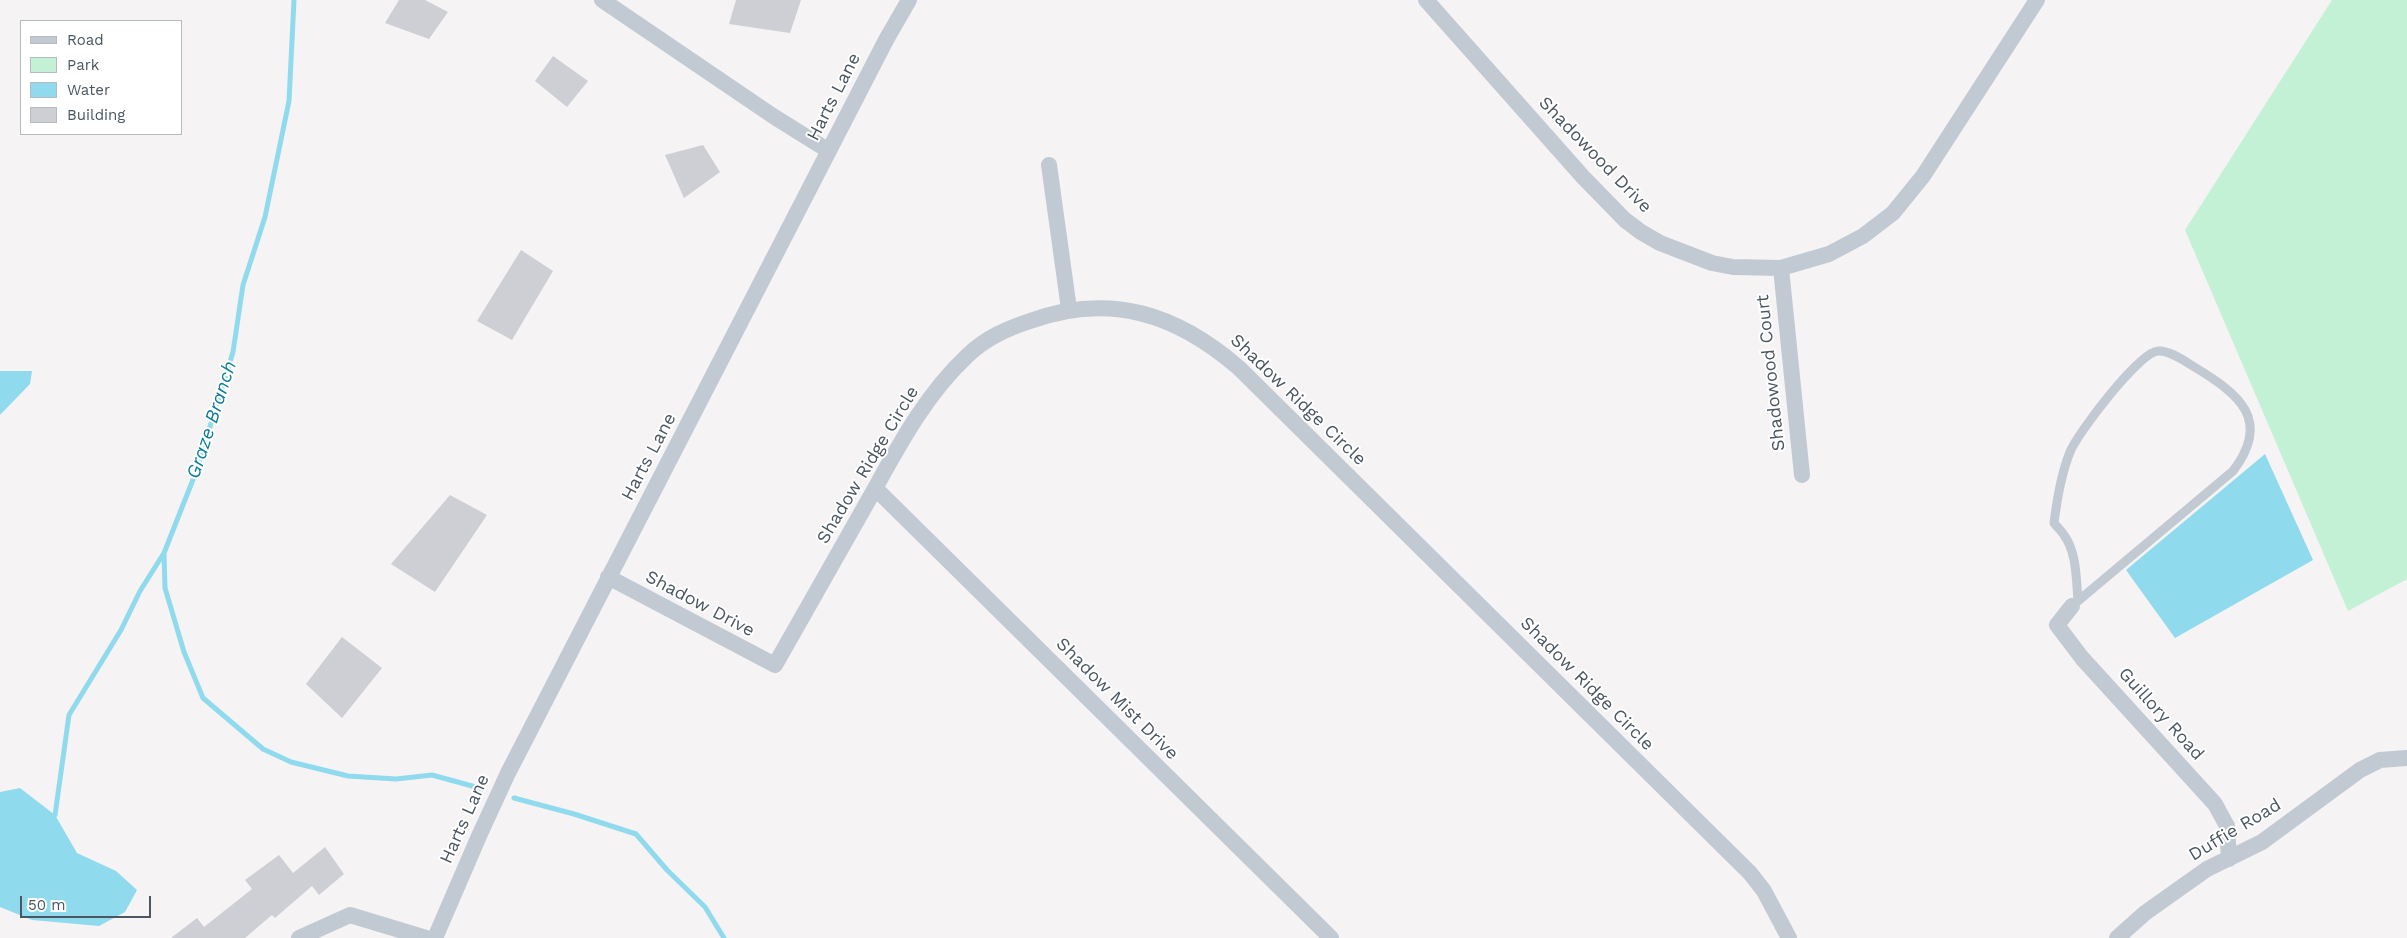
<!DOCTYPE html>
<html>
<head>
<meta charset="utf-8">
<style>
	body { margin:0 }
	#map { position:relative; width:2407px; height:938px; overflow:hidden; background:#f5f3f3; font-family:"Work Sans",sans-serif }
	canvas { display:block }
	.legend { position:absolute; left:20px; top:20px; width:162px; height:115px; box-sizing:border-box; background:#fff; border:1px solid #b7bbc0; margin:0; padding:6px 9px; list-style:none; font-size:15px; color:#4a5661 }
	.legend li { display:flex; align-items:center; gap:10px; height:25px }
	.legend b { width:25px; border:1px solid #b7bbc0 }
	.scale { position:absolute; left:20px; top:896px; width:131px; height:22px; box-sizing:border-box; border:2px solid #4a5661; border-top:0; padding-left:6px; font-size:15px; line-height:18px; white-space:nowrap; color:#4a5661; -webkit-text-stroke:4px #fff; paint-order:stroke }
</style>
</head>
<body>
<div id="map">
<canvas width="2407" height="938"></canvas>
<ul class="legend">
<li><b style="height:6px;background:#c1cad2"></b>Road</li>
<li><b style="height:14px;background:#c3f1d5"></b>Park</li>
<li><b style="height:14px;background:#90daee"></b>Water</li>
<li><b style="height:14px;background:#cdcfd5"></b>Building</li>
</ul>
<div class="scale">50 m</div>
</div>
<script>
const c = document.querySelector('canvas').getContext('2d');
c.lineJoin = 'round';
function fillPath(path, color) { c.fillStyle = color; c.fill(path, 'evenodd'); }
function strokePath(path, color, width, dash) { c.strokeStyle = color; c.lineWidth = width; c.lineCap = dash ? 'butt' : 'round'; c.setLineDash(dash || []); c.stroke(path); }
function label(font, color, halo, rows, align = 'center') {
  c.font = font + ' "Work Sans",sans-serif'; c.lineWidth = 4; c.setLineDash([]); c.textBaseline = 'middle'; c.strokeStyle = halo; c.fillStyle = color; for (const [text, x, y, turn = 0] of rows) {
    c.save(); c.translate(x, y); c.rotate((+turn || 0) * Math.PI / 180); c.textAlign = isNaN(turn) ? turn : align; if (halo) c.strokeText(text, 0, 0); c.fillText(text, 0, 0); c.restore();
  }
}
fillPath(new Path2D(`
	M2332,0H2407V579L2348,611L2185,230Z`), '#c3f1d5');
fillPath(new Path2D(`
	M0,371H32L30,384L0,415Z
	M2265,454L2313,560L2175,638L2126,570Z
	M20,788L55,815L77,853L116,871L137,890L125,912L99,926L32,920L0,907V792Z`), '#90daee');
strokePath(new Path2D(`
	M164,554L165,588L184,652L203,698L263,749L291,762L348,776L396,779L432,775L483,789
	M514,798L574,814L636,834L667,870L705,907L724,938
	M55,815L69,715L121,630L140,591L164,553L196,472L233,352L243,285L265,217L289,101L294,0`), '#90daee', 5);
fillPath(new Path2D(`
	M399,0H425L448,12L429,39L385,23Z
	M736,0H801L790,33L729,24Z
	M553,56L588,81L567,107L535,81Z
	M703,145L720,172L684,198L665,155Z
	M521,250L553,271L512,340L477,321Z
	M450,495L487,515L435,592L391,564Z
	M342,637L382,668L342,718L306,684Z
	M325,847L344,874L319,895L312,886L275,918L272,915L245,938H171L197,918L204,927L252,889L245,880L279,855L293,873Z`), '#cdcfd5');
strokePath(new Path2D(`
	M2072,606L2233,471C2272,420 2239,394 2196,368C2186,362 2170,350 2158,351C2139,352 2077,434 2070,452C2061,474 2057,499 2054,523C2057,527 2061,530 2064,535C2077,553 2076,579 2078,600`), '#c1cad2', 9);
strokePath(new Path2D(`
	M602,0L773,116L829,151
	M1426,0L1583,177L1625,220L1641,232L1660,243L1712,263L1733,267L1781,268L1829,254L1863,236L1893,213L1923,176L2037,0
	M1049,165L1069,309
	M1781,268L1802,475
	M875,488L1331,938
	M608,577L775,665C806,610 837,556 868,501C897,449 924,396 968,355C986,338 1006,329 1030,321C1110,292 1177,314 1239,368L1750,873L1764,891L1789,938
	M2072,606L2057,625L2082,658L2215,804L2227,826L2229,859
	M299,938L350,915L426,938
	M435,938L479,836L508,773L886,40L909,0
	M2117,938L2145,913L2207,869L2262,842L2360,770L2380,760L2407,758`), '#c1cad2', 16);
label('18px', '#4a5661', '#fff', [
	["Harts Lane",834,97,-63],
	["Shadowood Drive",1595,155,46],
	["Shadowood Court",1771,373,-96],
	["Shadow Ridge Circle",1298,400,44],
	["Harts Lane",649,457,-62],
	["Shadow Ridge Circle",868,465,-59],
	["Shadow Drive",700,604,28],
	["Shadow Ridge Circle",1587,684,45],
	["Shadow Mist Drive",1117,699,45],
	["Guillory Road",2161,714,48],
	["Harts Lane",465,819,-66],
	["Duffie Road",2235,830,-31]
]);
label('italic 19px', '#0c7c9b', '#fff', [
	["Graze Branch",212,420,-72]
]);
</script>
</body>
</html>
